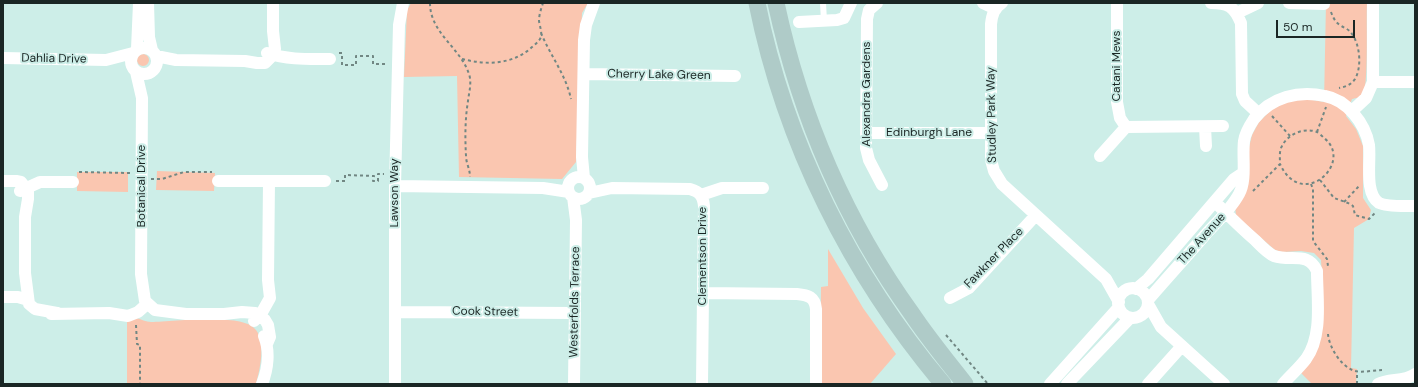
<!DOCTYPE html>
<html>
<head>
<meta charset="utf-8">
<style>
	body { margin:0 }
	#map { position:relative; width:1418px; height:387px; overflow:hidden; background:#cdeee8; font-family:"DM Sans",sans-serif }
	canvas { display:block }
	.frame { position:absolute; inset:0; border:4px solid #1a2624; pointer-events:none }
	.scale { position:absolute; left:1276px; top:20px; width:79px; height:18px; box-sizing:border-box; border:2px solid #1a2624; border-top:0; padding-left:5px; font-size:12px; line-height:14px; white-space:nowrap; color:#1a2624; -webkit-text-stroke:3px #cdeee8; paint-order:stroke }
</style>
</head>
<body>
<div id="map">
<canvas width="1418" height="387"></canvas>
<div class="frame"></div>
<div class="scale">50 m</div>
</div>
<script>
const c = document.querySelector('canvas').getContext('2d');
c.lineJoin = 'round';
function fillPath(path, color) { c.fillStyle = color; c.fill(path, 'evenodd'); }
function strokePath(path, color, width, dash) { c.strokeStyle = color; c.lineWidth = width; c.lineCap = dash ? 'butt' : 'round'; c.setLineDash(dash || []); c.stroke(path); }
function label(font, color, halo, rows, align = 'center') {
  c.font = font + ' "DM Sans",sans-serif'; c.lineWidth = 4; c.setLineDash([]); c.textBaseline = 'middle'; c.strokeStyle = halo; c.fillStyle = color; for (const [text, x, y, turn = 0] of rows) {
    c.save(); c.translate(x, y); c.rotate((+turn || 0) * Math.PI / 180); c.textAlign = isNaN(turn) ? turn : align; if (halo) c.strokeText(text, 0, 0); c.fillText(text, 0, 0); c.restore();
  }
}
fillPath(new Path2D(`
	M411,3H588L582,13L576,162L562,179L459,177L457,76L404,77L407,10Z
	M1326,3H1367C1366,18 1369,85 1363,94C1360,98 1356,98 1352,99L1346,116L1356,129L1363,146V198L1371,210L1369,219L1354,228L1351,368L1357,369L1356,384H1312L1299,371L1312,357L1322,278L1321,260L1314,253L1301,251L1282,252L1275,250L1236,216L1235,205L1252,135L1259,122L1271,110L1288,101L1307,99L1324,102Z
	M137 60a6 6 0 1 1 12 0a6 6 0 1 1-12 0Z
	M157,171L215,173L214,191L156,190Z
	M77,172H128V192L77,191Z
	M828,249L863,308L896,354L870,384H820L821,287L828,286Z
	M127,318C130,318 133,318 136,318C141,319 146,322 151,322C173,322 239,313 254,328C267,339 260,370 256,384H127Z`), '#fac6b0');
strokePath(new Path2D(`
	M430,3C430,33 460,47 469,74C472,83 469,92 468,101C465,119 465,138 466,156C466,163 470,169 470,177
	M1331,12C1333,17 1335,22 1340,25C1344,28 1349,29 1352,34C1360,45 1362,67 1355,79C1351,85 1345,87 1339,88
	M541,33C550,55 566,75 571,99
	M339,53H342V65H356V56H373V64H385
	M462,59C486,65 510,65 530,49C534,45 539,42 541,37C542,32 540,27 539,21C539,15 541,9 543,3
	M1272,116L1290,136
	M1317,132L1326,107
	M79,172L130,173
	M151,179H162L184,172H212
	M1320,180L1334,198L1348,203L1353,206L1355,215L1369,219L1375,213
	M336,181H345V175L374,176L373,181H378V174H384
	M1311,184L1313,189V241L1327,259L1328,266
	M1253,191L1280,164C1280,158 1279,151 1282,146C1288,134 1304,127 1317,132C1319,133 1322,136 1324,138C1355,162 1302,212 1280,164
	M1344,202L1360,185
	M136,325L137,344L140,345V384
	M1328,334C1329,347 1341,367 1355,371C1363,373 1374,370 1383,370
	M946,335L988,384
	M1357,384V371`), '#718783', 2, [3, 3]);
strokePath(new Path2D(`
	M823,3L824,21`), '#fff', 6);
strokePath(new Path2D(`
	M148,3L149,37L152,50
	M877,3L869,10L867,19L866,148L869,160L882,185
	M983,3L996,9
	M1002,3C994,8 992,15 991,24V160L994,171L1002,184L1106,279L1119,302
	M1117,3V102L1120,118L1126,127
	M1211,3C1228,3 1234,6 1241,23L1242,94L1245,101L1258,113
	M1289,3L1324,4
	M1237,13L1258,3
	M799,22L837,20L844,18L851,3
	M131 61a13 13 0 1 1 26 0a13 13 0 1 1-26 0Z
	M137,49L139,3
	M267,53C288,60 308,59 330,59
	M156,56L176,60L245,61L257,63H265L271,57L275,49L273,31V3
	M3,58L106,60L133,53
	M136,72L142,98L141,274L145,301L155,310L186,314H224L242,312L255,313L265,320L268,325L270,337L267,344
	M584,74L735,76
	M1373,82H1415
	M1352,111L1366,98L1373,82V3
	M1205,127L1206,146
	M867,133H991
	M1100,156L1126,127L1223,126
	M568 188a11 11 0 1 1 22 0a11 11 0 1 1-22 0Z
	M584,178L582,157L584,40L586,25L594,3
	M3,181H16L21,182L28,191V199L25,217V273L29,304L35,309L57,313
	M218,181H325
	M395,186L543,188L569,192
	M20,191L40,182H73
	M589,193L612,188L690,189C700,192 703,196 704,206L702,384
	M701,195L722,188H763
	M573,197L576,220L574,384
	M1215,202C1228,215 1241,228 1255,240C1261,246 1267,253 1274,256C1291,262 1308,251 1317,271C1317,299 1323,336 1306,359C1299,368 1290,376 1283,384
	M1118 303a15 15 0 1 1 30 0a15 15 0 1 1-30 0Z
	M1136,289L1148,279L1234,179L1243,173
	M703,293L797,294C808,295 815,297 816,309V384
	M3,297H18L28,300
	M950,298L969,288L1036,215
	M1148,300C1167,278 1187,256 1206,234C1217,222 1231,209 1239,194C1247,180 1242,157 1244,141C1245,133 1250,125 1254,119C1271,97 1299,90 1325,96C1347,100 1365,123 1369,145C1371,161 1364,193 1379,203C1387,207 1406,206 1415,206
	M1148,304L1161,327L1224,384
	M396,312L575,313
	M51,314L109,313L128,316L138,312L147,304
	M254,321L261,314L270,298L268,280L269,181
	M262,384C268,369 270,351 264,336
	M395,384V186L399,25L403,3
	M1050,384L1119,307
	M1067,384L1130,318
	M1148,384L1182,346
	M1378,384C1389,378 1404,382 1415,374`), '#fff', 12);
strokePath(new Path2D(`
	M757,3C785,143 851,275 943,384
	M776,3C800,114 845,221 912,314C928,338 947,361 965,384`), '#afcbc8', 17);
label('12px', '#1a2624', '#cdeee8', [
	["Dahlia Drive",54,59,1],
	["Catani Mews",1117,66,-90],
	["Cherry Lake Green",659,75,1],
	["Alexandra Gardens",867,94,-90],
	["Studley Park Way",992,115,-91],
	["Edinburgh Lane",929,133],
	["Botanical Drive",142,186,-90],
	["Lawson Way",395,193,-90],
	["The Avenue",1202,239,-48],
	["Clementson Drive",703,256,-90],
	["Fawkner Place",994,258,-46],
	["Westerfolds Terrace",575,302,-89],
	["Cook Street",485,312,1]
]);
</script>
</body>
</html>
